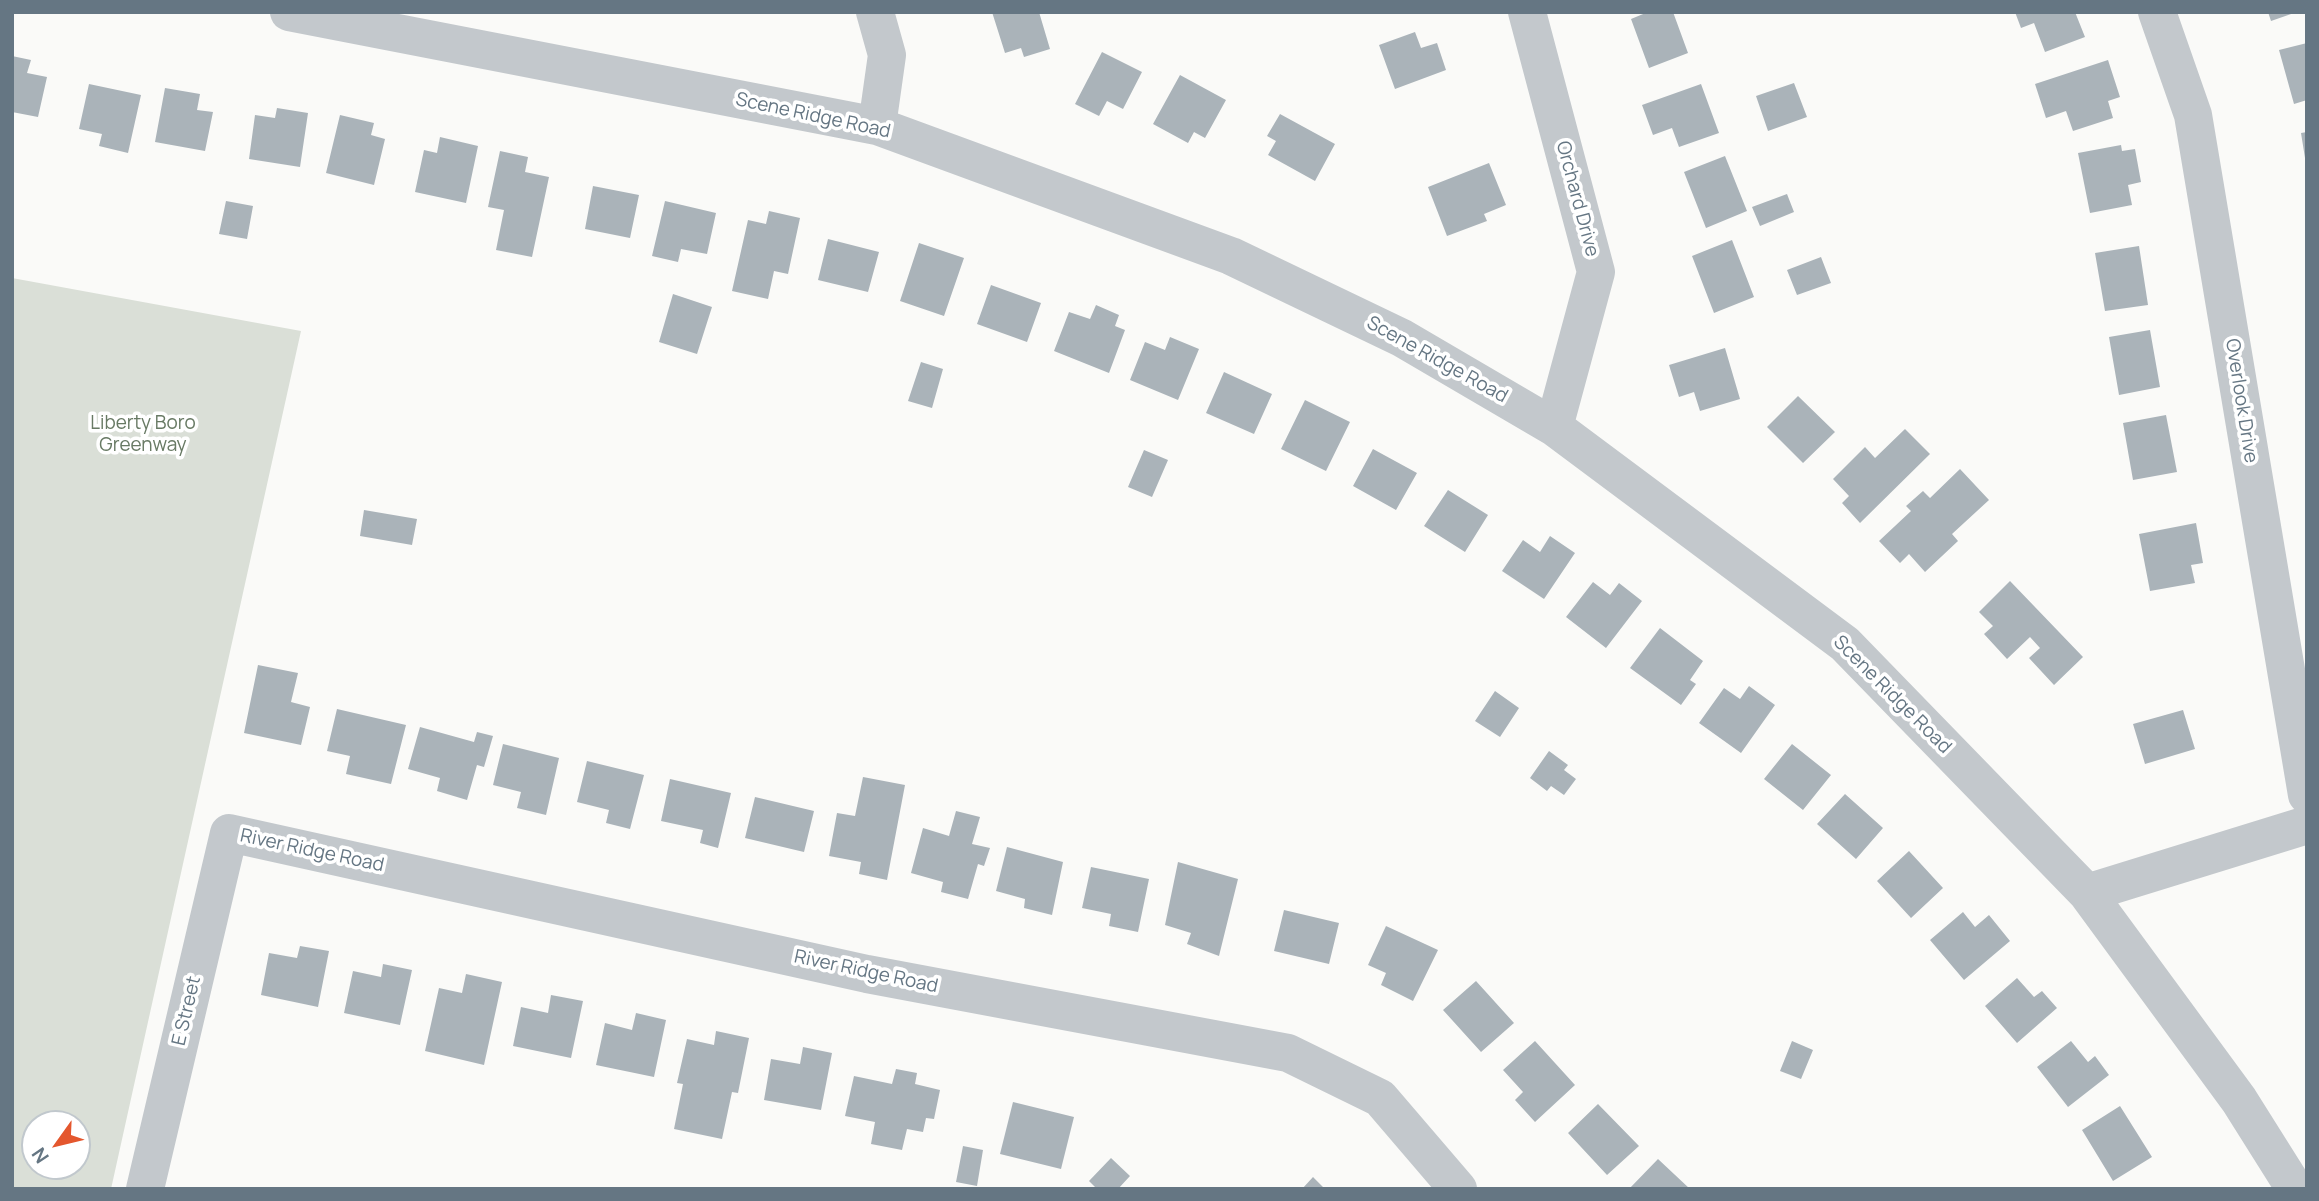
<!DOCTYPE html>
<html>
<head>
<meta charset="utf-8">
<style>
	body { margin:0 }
	#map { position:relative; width:2319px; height:1201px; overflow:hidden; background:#fafaf8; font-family:Manrope,sans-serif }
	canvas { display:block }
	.frame { position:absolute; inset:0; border:14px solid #657683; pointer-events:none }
	.north { position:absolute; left:21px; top:1110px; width:70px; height:70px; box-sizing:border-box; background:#fff; border:2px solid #c1c8cd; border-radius:50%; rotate:236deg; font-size:19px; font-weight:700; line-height:28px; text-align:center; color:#657683 }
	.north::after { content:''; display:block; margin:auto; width:24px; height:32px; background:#e4572e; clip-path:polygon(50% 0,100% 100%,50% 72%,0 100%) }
</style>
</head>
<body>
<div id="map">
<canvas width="2319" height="1201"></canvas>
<div class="frame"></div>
<div class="north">N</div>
</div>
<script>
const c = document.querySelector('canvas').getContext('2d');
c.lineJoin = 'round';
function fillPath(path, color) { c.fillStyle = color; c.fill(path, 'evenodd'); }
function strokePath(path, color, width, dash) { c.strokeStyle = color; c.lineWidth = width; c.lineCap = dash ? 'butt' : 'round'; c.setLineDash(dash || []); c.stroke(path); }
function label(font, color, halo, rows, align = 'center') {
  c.font = font + ' Manrope,sans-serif'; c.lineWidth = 7; c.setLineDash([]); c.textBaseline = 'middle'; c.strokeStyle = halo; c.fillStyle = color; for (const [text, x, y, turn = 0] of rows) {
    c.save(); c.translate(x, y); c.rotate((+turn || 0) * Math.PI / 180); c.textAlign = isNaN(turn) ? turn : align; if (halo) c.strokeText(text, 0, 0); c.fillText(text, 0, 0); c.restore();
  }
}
fillPath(new Path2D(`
	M12,278L301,331L111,1189H12ZM35,1124H77V1166H35Z`), '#dadfd7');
fillPath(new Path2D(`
	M992,12H1039L1050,49L1024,57L1021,48L1005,53Z
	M1648,12H1673L1688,53L1649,68L1631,19Z
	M2015,12H2075L2085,37L2045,52L2034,23L2021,28Z
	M2268,12H2294V13L2271,21Z
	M1415,32L1421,48L1437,43L1446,70L1395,89L1379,45Z
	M2307,43V100L2294,104L2279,50Z
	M1102,52L1142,72L1123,109L1107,101L1099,116L1075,104Z
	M12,56L31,60L27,73L47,77L38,117L12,112Z
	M2108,60L2120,97L2108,101L2113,118L2073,131L2066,111L2046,118L2035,84Z
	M1180,75L1226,100L1205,138L1194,132L1188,143L1153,124Z
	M1794,83L1807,117L1768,131L1756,96Z
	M89,84L141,95L128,153L99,146L102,134L79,129Z
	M1701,84L1719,133L1679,147L1672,128L1653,135L1642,105Z
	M165,88L200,94L197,110L213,112L205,151L155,142Z
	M277,108L308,113L300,167L249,159L255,115L275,118Z
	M1280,114L1335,144L1315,181L1268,155L1276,141L1267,136Z
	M340,115L374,123L371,135L385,139L374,185L326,173Z
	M2307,132V158H2305L2301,133Z
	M440,137L478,146L466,203L415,192L424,150L437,153Z
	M2121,145L2122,151L2135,149L2141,182L2128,185L2132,205L2090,213L2078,153Z
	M500,151L528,157L525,172L549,177L532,257L496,250L504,210L488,207Z
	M1725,156L1747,211L1706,228L1684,172Z
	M1489,163L1506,205L1484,214L1487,221L1447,236L1428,187Z
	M593,186L639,195L630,238L585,229Z
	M1787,194L1794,212L1760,226L1752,207Z
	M226,201L253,206L247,239L219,234Z
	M665,201L716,213L707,254L681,249L678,262L652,256Z
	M769,211L800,218L788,274L774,271L768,299L732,291L748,220L766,224Z
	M828,239L879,252L868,292L818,280Z
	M1732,240L1754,297L1714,313L1692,256Z
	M919,243L964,258L944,316L900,301Z
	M2139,246L2148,305L2105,311L2095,253Z
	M1821,257L1831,283L1797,295L1787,270Z
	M991,285L1041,303L1027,342L977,324Z
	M673,294L712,307L697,354L659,342Z
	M1096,305L1119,315L1115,326L1125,330L1109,373L1054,351L1069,312L1090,319Z
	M2150,330L2160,387L2119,395L2109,337Z
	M1170,337L1199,349L1178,400L1130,380L1145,342L1165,350Z
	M1725,348L1740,399L1700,411L1694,392L1679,397L1669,365Z
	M921,362L943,369L932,408L908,401Z
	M1224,372L1272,394L1254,434L1206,413Z
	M1798,396L1835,432L1803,463L1767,427Z
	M1305,400L1350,422L1326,471L1281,449Z
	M2166,415L2177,472L2133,480L2123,423Z
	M1905,429L1930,454L1860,523L1842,503L1849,496L1833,479L1865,447L1875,458Z
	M1373,449L1417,473L1396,510L1353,486Z
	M1144,450L1168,460L1152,497L1128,487Z
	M1960,469L1989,500L1952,534L1958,541L1925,572L1909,554L1900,563L1879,541L1911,511L1906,506L1923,491L1930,498Z
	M1448,490L1488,515L1465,552L1424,526Z
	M364,510L417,519L412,545L360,536Z
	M2196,523L2203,563L2191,565L2195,583L2150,591L2139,534Z
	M1550,536L1575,553L1544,599L1502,571L1523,540L1540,552Z
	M2010,581L2083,657L2054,685L2029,658L2040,648L2030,637L2007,659L1984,634L1993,626L1979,612Z
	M1593,582L1610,595L1619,583L1642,601L1606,648L1566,617Z
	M1660,628L1703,661L1690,680L1696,684L1681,705L1630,668Z
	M258,665L298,673L291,702L310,707L301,745L244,733Z
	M1749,686L1775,705L1741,753L1699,723L1724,688L1740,699Z
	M1495,691L1519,708L1500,737L1475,721Z
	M337,709L406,725L391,784L346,774L350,756L327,751Z
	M2183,710L2195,749L2145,764L2133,724Z
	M420,727L474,742L477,732L493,736L484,767L477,765L467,800L437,791L440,778L408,769Z
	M503,744L559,758L546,815L517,808L521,792L493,785Z
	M1792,744L1831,775L1803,810L1764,779Z
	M1549,751L1568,765L1564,770L1576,779L1564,795L1551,786L1547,791L1530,778Z
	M587,761L644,775L630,829L606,823L609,810L577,802Z
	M863,777L905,785L887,880L859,874L861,862L829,856L837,813L855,816Z
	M670,779L731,793L718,848L700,843L703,830L661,821Z
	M1845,794L1883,828L1856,859L1817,824Z
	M755,797L814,811L804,852L745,838Z
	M956,811L980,817L972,844L990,848L984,866L978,864L968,899L941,892L943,882L911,873L923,828L949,836Z
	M1007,847L1063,862L1052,915L1024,908L1025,899L996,891Z
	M1909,851L1943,888L1911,918L1877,881Z
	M1178,862L1238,879L1219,956L1187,944L1191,933L1165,925Z
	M1091,867L1149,879L1138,932L1109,926L1111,914L1082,908Z
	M1284,910L1339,923L1329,964L1274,951Z
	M1963,912L1975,927L1989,915L2010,941L1964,980L1930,940Z
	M1386,926L1438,950L1413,1001L1381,985L1386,973L1368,965Z
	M300,946L329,951L318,1007L261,995L269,953L297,958Z
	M383,964L412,970L400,1025L344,1013L353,971L381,977Z
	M466,974L502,982L484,1065L425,1051L439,988L462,993Z
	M2017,978L2034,997L2042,991L2057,1008L2017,1043L1985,1006Z
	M1476,981L1514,1023L1481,1052L1443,1010Z
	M551,995L583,1001L571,1058L513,1046L521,1007L548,1013Z
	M636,1013L666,1020L654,1077L596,1065L605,1023L632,1030Z
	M716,1031L749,1038L738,1093L732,1092L722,1139L674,1129L683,1084L677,1083L687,1039L714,1045Z
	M1535,1041L1575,1085L1535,1122L1515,1100L1523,1092L1503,1070Z
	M1792,1041L1813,1050L1801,1079L1780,1071Z
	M2071,1041L2088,1062L2095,1056L2109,1075L2068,1107L2037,1067Z
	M803,1047L832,1053L821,1110L764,1100L771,1059L800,1064Z
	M896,1069L917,1073L915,1084L940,1090L934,1119L926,1118L923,1132L907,1129L902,1150L871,1144L875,1122L845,1116L854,1076L892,1084Z
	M1013,1102L1074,1117L1061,1169L1000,1154Z
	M1598,1104L1639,1146L1607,1175L1568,1133Z
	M2120,1106L2152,1157L2113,1181L2082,1130Z
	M963,1146L983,1150L977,1186L956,1182Z
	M1111,1158L1130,1176L1118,1189H1097L1089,1181Z
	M1658,1159L1690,1189H1629Z
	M1313,1177L1325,1189H1302Z`), '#aab3b9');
strokePath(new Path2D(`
	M289,12L877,126L1231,256L1402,338L1554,427L1845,644L2087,893L2239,1100L2295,1189
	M875,12L887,55L877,126
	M1527,12L1596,272L1554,427
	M2157,12L2193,115L2307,795
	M2087,893L2307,825
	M145,1189L229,833L867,974L1288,1053L1380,1098L1458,1189`), '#c3c8cc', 38);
label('19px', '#657683', '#fff', [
	["Scene Ridge Road",813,116,12],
	["Orchard Drive",1577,199,75],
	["Scene Ridge Road",1437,360,29],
	["Overlook Drive",2241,401,81],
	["Scene Ridge Road",1892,695,45],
	["River Ridge Road",312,851,12],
	["River Ridge Road",866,972,12],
	["E Street",187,1011,-77]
]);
label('19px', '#687a64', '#fff', [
	["Liberty Boro",143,424],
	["Greenway",143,446]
]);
</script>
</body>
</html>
